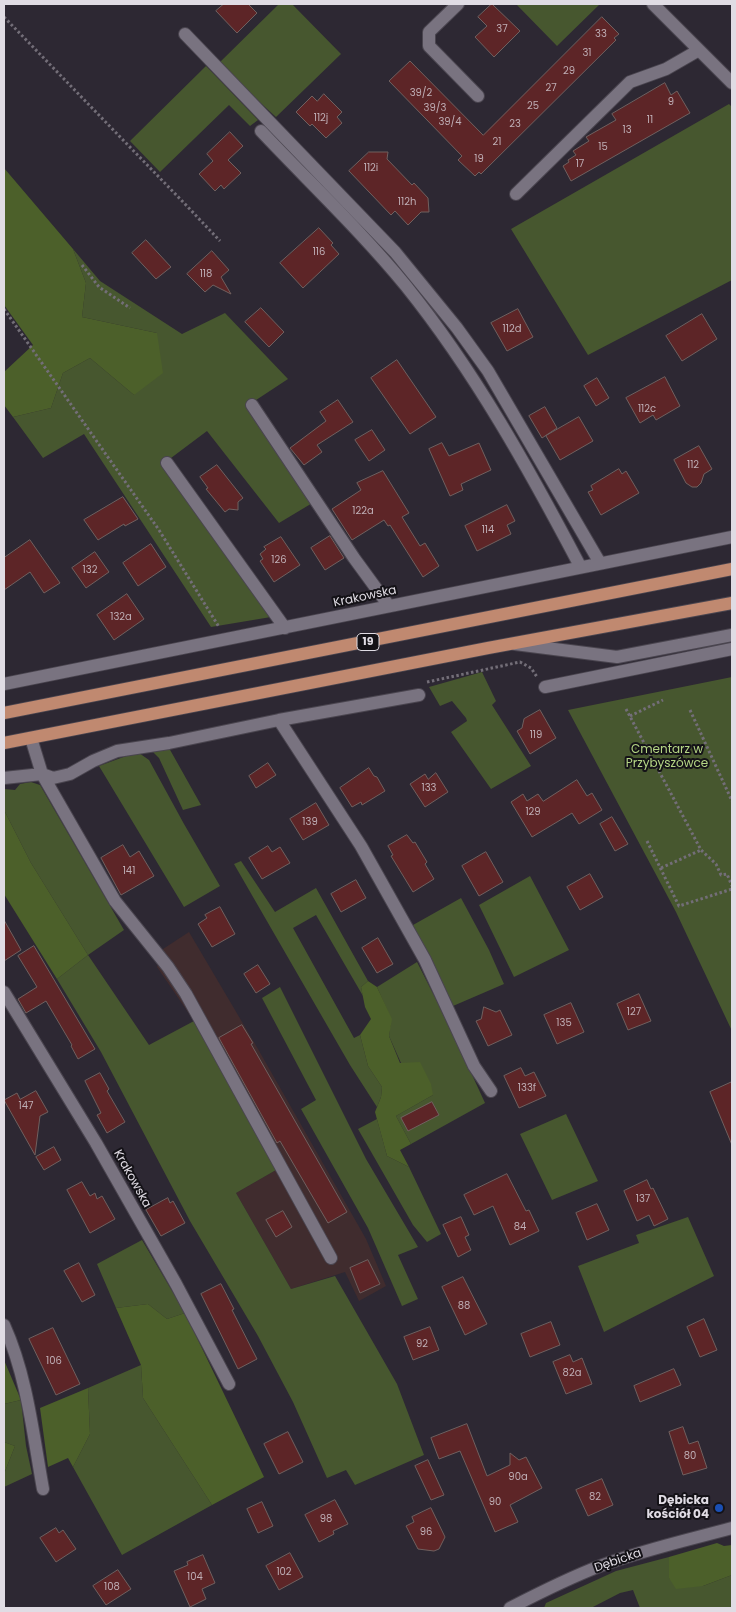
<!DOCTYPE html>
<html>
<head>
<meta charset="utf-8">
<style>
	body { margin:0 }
	#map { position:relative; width:736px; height:1612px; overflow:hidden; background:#2d2833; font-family:Poppins,sans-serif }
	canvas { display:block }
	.frame { position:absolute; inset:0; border:5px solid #e0dce4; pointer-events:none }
</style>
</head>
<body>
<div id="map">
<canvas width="736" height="1612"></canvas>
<div class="frame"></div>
</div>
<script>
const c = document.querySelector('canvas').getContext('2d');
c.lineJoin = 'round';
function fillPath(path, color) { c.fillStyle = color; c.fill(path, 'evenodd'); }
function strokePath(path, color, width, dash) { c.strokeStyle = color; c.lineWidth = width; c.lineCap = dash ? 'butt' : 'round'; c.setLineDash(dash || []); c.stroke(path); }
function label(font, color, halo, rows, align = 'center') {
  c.font = font + ' Poppins,sans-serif'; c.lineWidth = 4; c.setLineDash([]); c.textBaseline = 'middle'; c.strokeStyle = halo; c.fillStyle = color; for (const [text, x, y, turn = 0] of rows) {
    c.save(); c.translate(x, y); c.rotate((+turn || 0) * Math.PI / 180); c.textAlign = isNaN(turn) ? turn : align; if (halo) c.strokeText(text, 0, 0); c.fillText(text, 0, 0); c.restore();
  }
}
fillPath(new Path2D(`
	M189,932L258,1049L366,1239L386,1286L359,1301L345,1272L291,1289L236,1193L276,1170L194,1021L157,967L163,949Z`), '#402c2e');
fillPath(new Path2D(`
	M279,4H292L341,54L276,117L218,64Z
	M516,4H600L557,46Z
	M206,66L258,120L250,126L229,105L160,172L130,141Z
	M729,104L732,107V280L588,355L511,229Z
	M73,249L100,281L182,334L225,313L288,379L247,406L314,502L279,523L207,431L163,464L271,617L211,627L84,434L43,458L13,417L51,408L63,373L90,358L134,395L157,333L82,317L86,283Z
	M482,672L496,701L492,705L531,766L491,789L451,732L467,721L466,718L452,701L440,706L429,687Z
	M732,677V1031L676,912L568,710Z
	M169,748L201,805L183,810L159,758L153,752Z
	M139,753L149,760L184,824L220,886L184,907L99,766L129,755Z
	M31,782L40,785L124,930L88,955L149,1045L194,1021L276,1170L236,1193L291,1289L335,1276L397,1384L424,1455L355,1485L346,1470L327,1478L293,1402L258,1336L190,1221L101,1052L57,979L88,955L31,863L4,810V789L15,790L20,784Z
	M241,861L275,912L316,888L368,981L361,987L363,996L316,915L293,928L354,1038L360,1035L368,1066L382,1087L381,1097L377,1107L350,1065L234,864Z
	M530,876L569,950L514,977L479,905Z
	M461,898L489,950L504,984L453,1006L413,925Z
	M417,962L451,1029L485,1103L411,1144L396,1116L433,1095L401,1063L389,1036L391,1019L377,987Z
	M280,987L366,1159L418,1247L398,1255L418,1299L402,1306L368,1228L301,1109L316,1100L262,998Z
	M566,1114L598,1181L552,1200L520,1134Z
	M377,1119L387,1156L409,1167L441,1234L427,1242L413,1225L358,1129Z
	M688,1217L714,1276L604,1332L578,1266L639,1243L636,1235Z
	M142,1240L185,1313L167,1319L148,1304L116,1308L97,1264Z
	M141,1365L143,1398L212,1505L122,1555L73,1467L90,1434L88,1388Z
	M21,1400L26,1446L32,1474L4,1487V1474L15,1446L4,1442V1404Z
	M669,1557V1578L703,1586L732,1575V1608H640L633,1590L620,1593L591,1608H544L546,1603L616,1571Z`), '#47572f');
fillPath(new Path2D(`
	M4,168L73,249L86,283L82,317L157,333L163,373L134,395L90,358L63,373L51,408L13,417L4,405V372L33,345L4,305Z
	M4,810L31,863L88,955L57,979L4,894Z
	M368,981L377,987L392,1019L389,1036L400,1063L420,1062L431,1084L433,1095L396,1116L411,1144L400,1150L409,1167L387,1156L375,1112L381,1097L382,1087L368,1066L360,1035L371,1019L365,1007L361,987Z
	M148,1304L167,1319L185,1313L264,1477L212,1505L143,1398L141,1365L116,1308Z
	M4,1360L21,1400L4,1404Z
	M88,1388L90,1434L73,1467L68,1458L48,1467L40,1408Z
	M4,1442L15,1446L4,1474Z
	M717,1543L724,1546L732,1545V1575L703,1586L676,1589L669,1578V1557Z`), '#4c602a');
const building = new Path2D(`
	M224,4H248L257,13L237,33L216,11Z
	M492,4L520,31L494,57L475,37L487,26L478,17Z
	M602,17L619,34L614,38L616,40L481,174L479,172L475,176L458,160L462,156L389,81L410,61L483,135Z
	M665,83L671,95L677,91L690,113L571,181L563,166L569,162L568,160L576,155L573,151L589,141L586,137L616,120L612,114Z
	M324,94L342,112L337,117L342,123L326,138L312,124L310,126L296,112L312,96L317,101Z
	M230,132L243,146L228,160L241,173L224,189L221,185L215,191L199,174L213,161L207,154Z
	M369,152H388L387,159L412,185L414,183L428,198L429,212H421L408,225L395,211L391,215L349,171Z
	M319,228L333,243L331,245L339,254L303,288L280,263Z
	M146,240L171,267L156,279L132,253Z
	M212,251L229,270L221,277L231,294L213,285L205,292L187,274Z
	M261,308L284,332L269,347L245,322Z
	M518,309L533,337L507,351L491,323Z
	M702,314L717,339L682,361L666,336Z
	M397,360L436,417L410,434L371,378Z
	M665,377L680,406L656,420L653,415L640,423L626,398Z
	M597,378L609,398L596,406L584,386Z
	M338,400L353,422L317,445L322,452L304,465L290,448L326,421L320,412Z
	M545,407L557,428L542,438L529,416Z
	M579,417L593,441L560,460L546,436Z
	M372,430L385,450L369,461L355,440Z
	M442,443L449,456L479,443L491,470L461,484L463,490L450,496L429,449Z
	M699,446L712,469L704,474L701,483L697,487H692L686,483L674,460Z
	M217,465L243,498L238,502V510L229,509L225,512L206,489L208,488L200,477Z
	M619,469L622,474L626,471L639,493L601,515L588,492L593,490L591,486Z
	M383,471L409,513L402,517L420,546L425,543L439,566L423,577L390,525L388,526L384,520L352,540L332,509L361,490L357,483Z
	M123,497L138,519L125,526L124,524L98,540L84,520Z
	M507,505L515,521L507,525L511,534L477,551L465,526Z
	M330,536L344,558L325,570L311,548Z
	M281,537L300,565L274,582L260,561L263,559L260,554L266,549L264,547Z
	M30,540L60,583L44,593L30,572L4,590V558Z
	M151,544L166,567L138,586L123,563Z
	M95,552L109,572L86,588L72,568Z
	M127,594L144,619L114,640L97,615Z
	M540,710L556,738L530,754L517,731L522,728L524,719Z
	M268,763L276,775L256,788L249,776Z
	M369,768L374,776L377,777L385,791L362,805L361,802L352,807L340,788Z
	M436,773L448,792L425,807L410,784L425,774L428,779Z
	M577,780L587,796L592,793L602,810L579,824L572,813L532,837L511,802L523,794L527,801L538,794L543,801Z
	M316,803L329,825L303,840L290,819Z
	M612,817L628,844L615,851L600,824Z
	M407,835L413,843L415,842L427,862L425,864L434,879L413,892L391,856L393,855L388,846Z
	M123,845L130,857L139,851L154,876L121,895L101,858Z
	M268,846L272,852L280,847L290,863L262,879L249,858Z
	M486,852L503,882L479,896L462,866Z
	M590,874L603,897L580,910L567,887Z
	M356,880L366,898L341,912L331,894Z
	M220,907L235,934L212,947L198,924L207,918L205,915Z
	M4,920L21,950L4,961Z
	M378,938L393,964L377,973L362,948Z
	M34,946L95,1049L78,1059L71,1046L72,1045L46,1001L26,1013L18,999L37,987L18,956Z
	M258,965L270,984L256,993L244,974Z
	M639,994L651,1021L628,1030L617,1004Z
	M571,1003L584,1032L557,1044L544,1015Z
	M484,1007L496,1012L500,1010L512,1035L488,1046L476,1021L481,1019Z
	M242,1025L253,1043L251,1044L347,1212L328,1223L280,1141L277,1143L219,1038Z
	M521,1068L525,1076L534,1072L546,1096L519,1108L504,1076Z
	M100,1073L109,1089L107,1091L125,1122L107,1133L97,1115L101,1113L85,1081Z
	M732,1082V1145L710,1092Z
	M36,1091L48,1112L40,1116L35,1155L4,1100L17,1093L20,1099Z
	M432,1102L439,1115L408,1131L401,1118Z
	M54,1147L61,1160L44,1170L36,1157Z
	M507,1174L526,1211L529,1210L539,1231L510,1245L493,1206L474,1215L464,1195Z
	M647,1180L651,1189L653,1188L668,1219L654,1226L649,1215L637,1221L624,1191Z
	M82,1182L90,1196L95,1193L97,1199L102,1196L115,1219L90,1233L67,1190Z
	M168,1198L170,1203L173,1201L185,1223L161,1236L146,1210Z
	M597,1204L609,1230L587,1240L576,1213Z
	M283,1211L292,1227L276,1237L266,1220Z
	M461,1217L469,1235L465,1237L471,1250L458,1257L443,1225Z
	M368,1260L380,1284L360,1293L350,1268Z
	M79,1263L95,1295L82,1302L64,1271Z
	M463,1277L487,1324L465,1335L442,1287Z
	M221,1284L234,1309L232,1310L257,1359L238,1369L201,1294Z
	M704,1319L717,1350L700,1357L687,1327Z
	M551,1322L560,1345L530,1357L521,1334Z
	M430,1327L439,1350L413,1360L404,1337Z
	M53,1328L80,1384L56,1395L29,1339Z
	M570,1355L573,1362L582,1358L592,1384L566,1394L553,1362Z
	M674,1369L681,1385L640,1402L634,1386Z
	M467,1424L487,1476L510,1465V1453L519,1460L526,1457L542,1488L510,1505L518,1522L495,1532L460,1451L439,1459L431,1438Z
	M683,1427L689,1444L698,1441L707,1468L683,1475L669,1432Z
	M288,1432L303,1462L279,1474L264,1444Z
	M428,1460L444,1495L431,1500L415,1466Z
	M602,1479L613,1505L588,1516L576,1490Z
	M335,1500L348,1524L333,1531L334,1534L319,1542L305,1515Z
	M262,1502L273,1526L258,1533L247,1509Z
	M431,1508L445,1537L439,1549L434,1551L418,1549L406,1526L414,1522L412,1517Z
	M56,1528L59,1533L63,1530L76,1549L56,1562L40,1538Z
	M290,1553L303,1577L279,1590L266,1566Z
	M203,1555L215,1583L202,1589L206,1599L190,1607L174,1571L188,1565L187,1562Z
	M118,1570L131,1589L106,1605L93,1586Z`);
fillPath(building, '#5d2527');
strokePath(building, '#70605f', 1);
const minor = new Path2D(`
	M458,4L429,32V46L478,96
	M653,4L732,83
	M185,34L395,252L457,328L488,371L600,563
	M261,131C309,182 361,231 406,286C475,372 529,469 580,566
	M516,194L630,82L666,69L699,50
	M252,405L354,558L389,606
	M167,463L285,628
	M515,644L617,657L732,635
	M4,684L732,537
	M545,687L732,649
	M279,720L361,846L425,960L474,1066L491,1091
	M31,738L42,774L53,778L70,774L93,761L117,751L169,743L279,720L419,695
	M4,778L42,774L115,901L168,967L186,994L331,1258
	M4,992L96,1143L176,1284L229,1384
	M4,1325C27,1376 33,1434 43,1489
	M510,1608C539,1593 569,1578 600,1566C643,1550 688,1540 732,1528`);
const major = new Path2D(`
	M4,713L732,569
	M4,743L488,648L732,603`);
strokePath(minor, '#4a454f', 14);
strokePath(major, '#4a454f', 14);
strokePath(new Path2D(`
	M4,17L185,204L220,241
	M82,265L99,287L130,308
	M4,309L159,530L219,627
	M427,682L520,662L531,668L537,677
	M626,709L701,850L716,864L721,875L727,874L732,886
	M690,710L732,801
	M630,716L663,700
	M647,841L679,906L732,889
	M661,868L701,850`), '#736e78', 3, [2.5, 2.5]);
strokePath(minor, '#797380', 12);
strokePath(major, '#c08970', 12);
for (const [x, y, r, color] of [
	[719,1508,5,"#1a4fb4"]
]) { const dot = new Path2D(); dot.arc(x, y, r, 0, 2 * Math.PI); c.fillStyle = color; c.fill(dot); strokePath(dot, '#141217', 2); }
label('10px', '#bfaeb5', null, [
	["37",502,29],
	["33",601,34],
	["31",587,53],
	["29",569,71],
	["27",551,88],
	["39/2",421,93],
	["9",671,102],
	["25",533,106],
	["39/3",435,108],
	["112j",321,118],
	["11",650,120],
	["39/4",450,122],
	["23",515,124],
	["13",627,130],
	["21",497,142],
	["15",603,147],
	["19",479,159],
	["17",580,164],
	["112i",371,168],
	["112h",407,202],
	["116",319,252],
	["118",206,274],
	["112d",512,329],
	["112c",647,409],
	["112",693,465],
	["122a",363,511],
	["114",488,530],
	["126",279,560],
	["132",90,570],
	["132a",121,617],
	["119",536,735],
	["133",429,788],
	["129",533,812],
	["139",310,822],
	["141",129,871],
	["127",634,1012],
	["135",564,1023],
	["133f",527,1088],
	["147",26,1106],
	["137",643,1199],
	["84",520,1227],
	["88",464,1306],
	["92",422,1344],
	["106",54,1361],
	["82a",572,1373],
	["80",690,1456],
	["90a",518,1477],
	["82",595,1497],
	["90",495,1502],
	["98",326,1519],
	["96",426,1532],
	["102",284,1572],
	["104",195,1577],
	["108",112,1587]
]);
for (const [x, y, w] of [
	[368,642,22]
]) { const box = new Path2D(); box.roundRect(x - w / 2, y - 8.5, w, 17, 4); c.fillStyle = '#141217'; c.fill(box); strokePath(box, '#e0dce4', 1); }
label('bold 11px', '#e0dce4', null, [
	["19",368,642]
]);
label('12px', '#e0dce4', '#141217', [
	["Krakowska",365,597,-12],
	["Krakowska",132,1179,61],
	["Dębicka",618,1561,-19]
]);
label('12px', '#b5d685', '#141217', [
	["Cmentarz w",667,750],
	["Przybyszówce",667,764]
]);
label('bold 12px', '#e0dce4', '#141217', [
	["Dębicka",709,1501],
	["kościół 04",709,1515]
], 'right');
</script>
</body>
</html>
